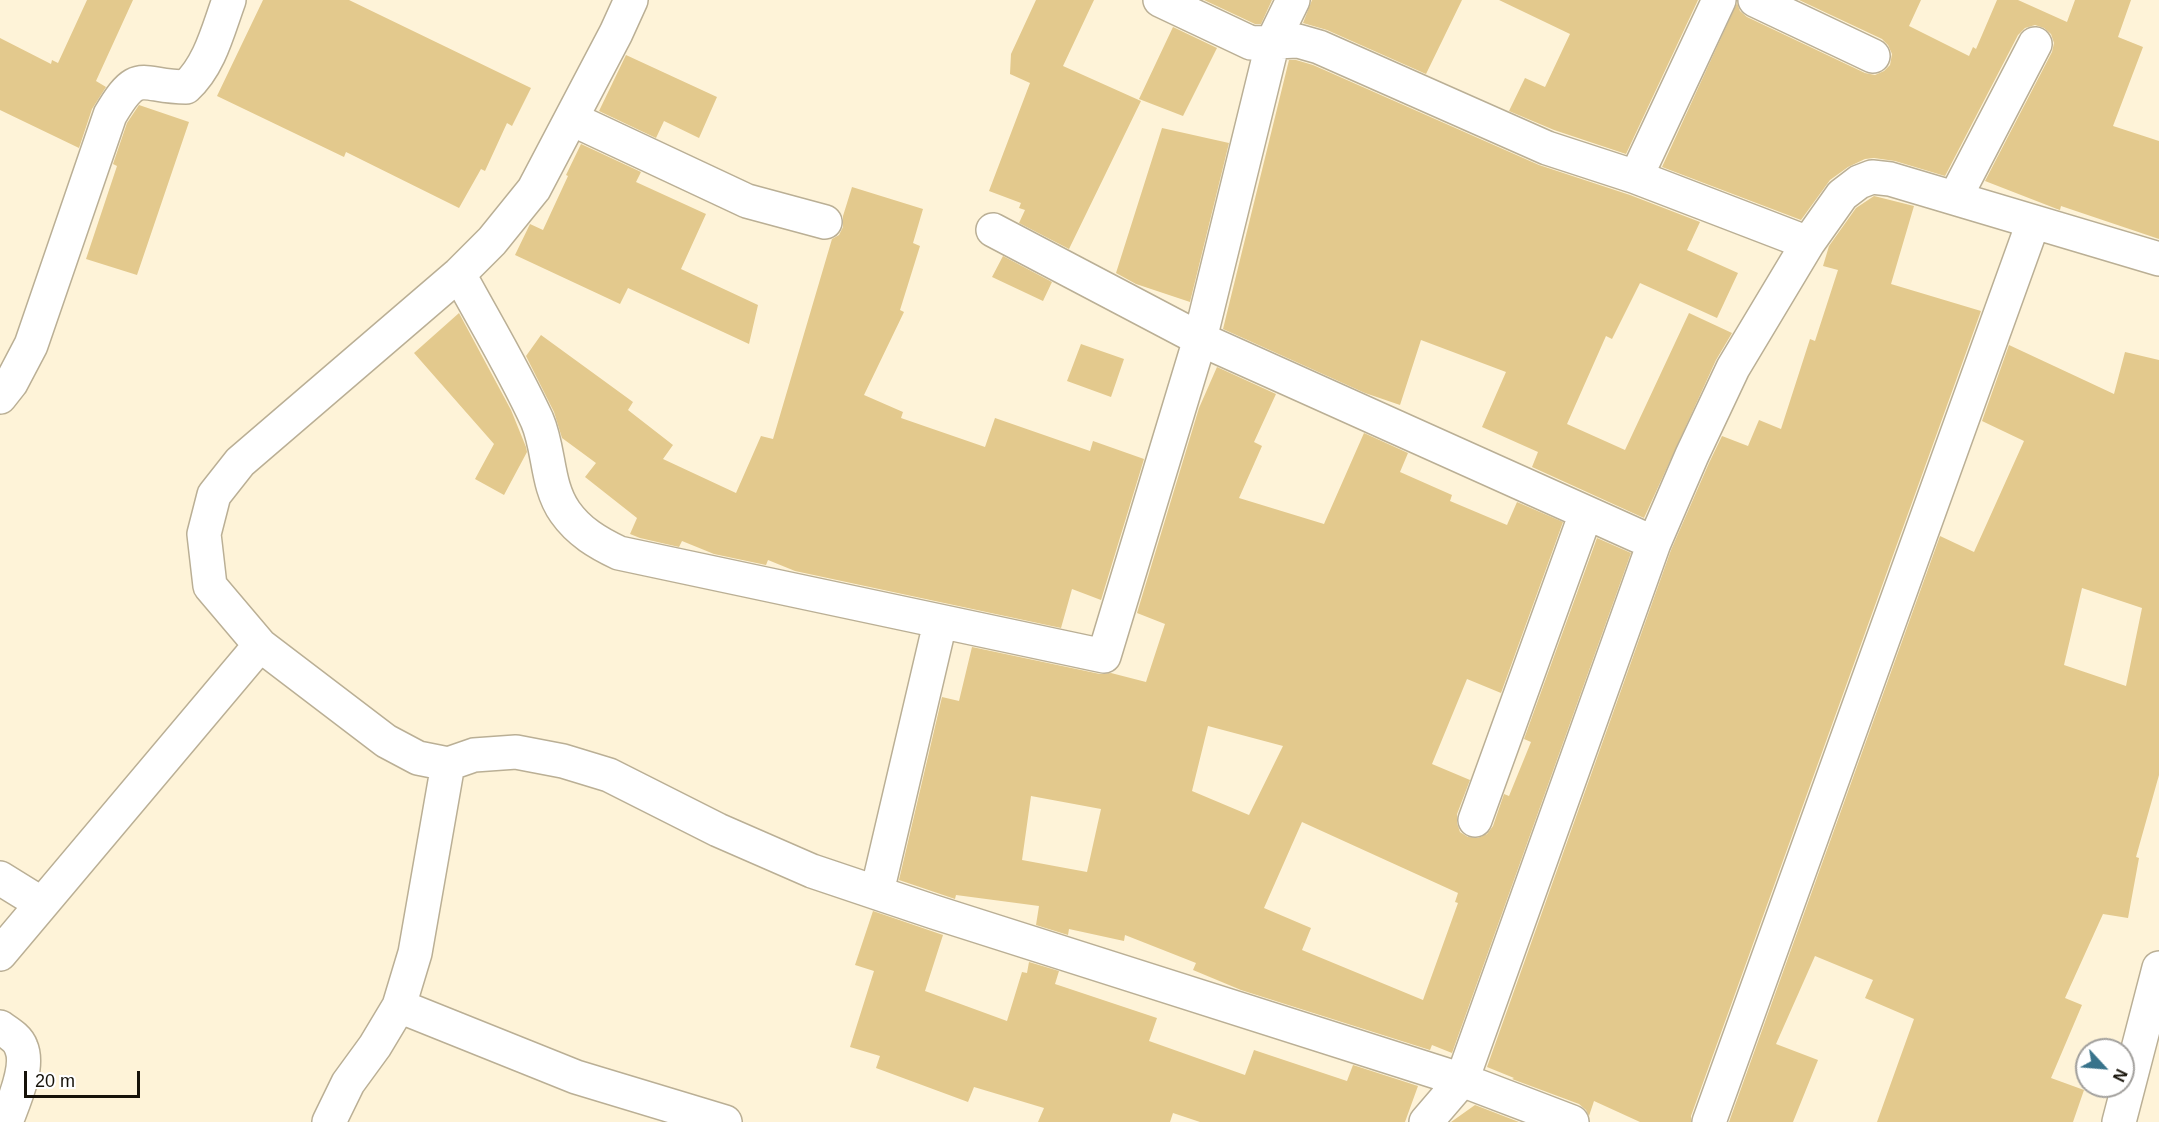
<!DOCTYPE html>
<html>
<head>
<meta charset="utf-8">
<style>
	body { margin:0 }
	#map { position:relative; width:2159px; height:1122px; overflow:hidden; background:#fef3d8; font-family:Arial,sans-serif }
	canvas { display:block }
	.north { position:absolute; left:2075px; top:1038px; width:60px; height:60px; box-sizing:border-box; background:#fff; border:2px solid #a2a09d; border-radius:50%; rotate:116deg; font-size:16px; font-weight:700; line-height:24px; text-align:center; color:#161209 }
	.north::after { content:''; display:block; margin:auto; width:21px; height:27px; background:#38738b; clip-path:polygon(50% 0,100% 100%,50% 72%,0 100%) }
	.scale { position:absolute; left:24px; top:1071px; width:116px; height:27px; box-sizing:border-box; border:3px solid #161209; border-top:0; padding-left:8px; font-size:18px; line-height:21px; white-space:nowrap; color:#161209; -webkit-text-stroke:4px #fff; paint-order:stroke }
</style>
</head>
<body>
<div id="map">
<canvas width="2159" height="1122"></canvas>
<div class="north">N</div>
<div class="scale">20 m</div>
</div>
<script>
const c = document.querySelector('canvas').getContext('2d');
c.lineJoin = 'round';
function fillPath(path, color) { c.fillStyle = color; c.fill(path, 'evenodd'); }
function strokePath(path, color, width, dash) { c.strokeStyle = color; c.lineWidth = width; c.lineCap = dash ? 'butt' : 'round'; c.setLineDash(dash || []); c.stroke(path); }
fillPath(new Path2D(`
	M87,0H133L96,81L106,87L92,109L79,148L0,110V38L51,64L52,60L58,63Z
	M263,0H349L531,88L512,126L507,123L485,171L481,169L459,208L346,152L344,157L217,96Z
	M1036,0H1094L1063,66L1141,101L1069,249L1019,223L1025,210L1019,208L1021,203L989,191L1030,83L1010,74L1011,54Z
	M1204,0H1272L1261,24H1255Z
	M1312,0H1462L1426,74L1327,30L1303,23Z
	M1499,0H1698L1626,154L1554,130L1509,111L1525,78L1545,87L1570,34Z
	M1799,0H1921L1909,26L1969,56L1973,47L1976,49L1997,0H2018L2067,22L2075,0H2131L2118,37L2143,47L2113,126L2159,141V239L2061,206L2060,210L2057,209L1985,181L2052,52L2054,43L2051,34L2044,28L2035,25L2025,28L2018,35L1945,176L1895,161L1874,158L1865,159L1848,167L1830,180L1801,220L1662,167L1737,3L1740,11L1747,17L1865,73L1875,75L1884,71L1890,65L1892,54L1888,45L1882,39Z
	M1173,27L1217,48L1183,116L1139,99Z
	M626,55L717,97L699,138L664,121L656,138L599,111Z
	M1289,60H1296L1313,65L1539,165L1630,195L1700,222L1687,250L1738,273L1717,318L1640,283L1612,339L1606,336L1567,424L1625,450L1689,313L1732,333L1716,360L1644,518L1532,467L1538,452L1482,427L1506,372L1421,340L1400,405L1365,393L1223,329Z
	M139,105L189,122L137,275L86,259L117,166L113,164L127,123Z
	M1162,128L1229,143L1190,302L1136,284L1116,273Z
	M581,144L641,172L636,182L706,214L681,269L758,305L749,344L628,288L620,304L515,255L530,224L543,230L568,176L566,175Z
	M852,187L923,209L913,243L920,246L900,310L904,312L864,395L903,412L901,418L985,447L995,418L1090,451L1093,441L1144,459L1101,600L1072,589L1061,628L795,571L768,560L766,565L714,554L682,541L679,547L640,538L630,534L637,518L585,477L596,463L562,438L554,412L526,356L541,335L633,402L628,410L673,445L663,459L736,493L761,436L773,439L832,239L839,235L843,227V216Z
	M1874,196L1914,206L1891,284L1981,311L1691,1116V1122H1640L1594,1101L1589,1116L1586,1110L1579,1104L1512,1079L1514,1078L1487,1067L1671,550L1709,463L1722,436L1748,446L1759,420L1781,429L1810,339L1815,341L1838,270L1823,266L1829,246L1856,208Z
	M1003,256L1052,282L1043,301L992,277Z
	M459,313L511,410L526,447L527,452L504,495L475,479L494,444L414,353Z
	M1081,344L1124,359L1111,397L1067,381Z
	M2009,345L2114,394L2125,352L2159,360V775L2136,857L2139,858L2128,918L2103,914L2065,998L2082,1005L2051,1078L2084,1090L2073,1122H1877L1914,1019L1865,998L1873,980L1815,956L1776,1044L1818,1060L1793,1122H1729L1940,536L1974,552L2024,441L1982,421ZM2082,588L2142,608L2126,686L2064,665Z
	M1217,367L1276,394L1254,442L1262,446L1239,498L1324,524L1364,433L1408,453L1400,472L1452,495L1450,501L1507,525L1517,502L1563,522L1501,693L1467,679L1432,764L1470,780L1457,814V823L1460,832L1468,837L1478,838L1487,834L1493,826L1504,794L1509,796L1531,742L1524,739L1597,538L1631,553L1452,1053L1432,1045L1430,1050L1241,990L1193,970L1196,963L1125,935L1124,941L1069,929L1068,935L1036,925L1039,906L956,895L955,899L899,880L942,697L959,701L972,647L1100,674L1111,673L1146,682L1165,624L1137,613L1199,408ZM1208,726L1283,746L1249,815L1192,791ZM1031,796L1101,809L1087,872L1022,860ZM1302,822L1458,893L1455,902L1458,903L1423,1000L1302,950L1311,928L1264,908Z
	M873,911L943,935L925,991L1007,1021L1022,972L1027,973L1029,962L1059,971L1055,984L1157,1018L1149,1041L1245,1075L1254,1050L1347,1081L1353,1065L1418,1086L1405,1122H1200L1173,1113L1170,1122H1038L1044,1108L974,1087L968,1102L876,1068L880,1056L850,1047L874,971L855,965Z
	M1475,1105L1519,1122H1451Z`), '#e3c98d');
const minor = new Path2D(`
	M631,0L616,33L534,189L492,241L459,274L240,462L214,495L204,534L210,586L260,645L386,741L418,758L448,764L474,755L516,752L563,761L609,775L718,830L812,871L934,912L1462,1080L1572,1122
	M1160,0L1251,43L1298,41L1319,47L1547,148L1636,177L1808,243
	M1755,0L1873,56
	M572,119L747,201L825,222
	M1636,177L1719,0
	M1955,198L2035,44
	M993,230L1200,339L1654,543
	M459,274C485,322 514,370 537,420C550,450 546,485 565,512C579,532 598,543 619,553L1104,656L1200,339L1273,41L1293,0
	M0,397L11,383L31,345L110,115C139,66 140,87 186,87C210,65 218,30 229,0
	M1475,820L1586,513
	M0,878L42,904
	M877,892L940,623
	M0,954L260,645
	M399,1006L576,1077L725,1122
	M0,1027C7,1032 18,1038 21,1047C30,1067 13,1103 6,1122
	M329,1122L348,1083L375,1046L399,1006L415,953L448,764
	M1426,1122L1462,1080L1654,543L1692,455L1733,368L1808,243L1842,195L1859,182L1872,177L1890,179L2159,259
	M1709,1122L2033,223`);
const tertiary = new Path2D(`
	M2119,1122L2159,968`);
strokePath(minor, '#baaf95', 36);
strokePath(tertiary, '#baaf95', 36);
strokePath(minor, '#fff', 33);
strokePath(tertiary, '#fff', 33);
</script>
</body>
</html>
